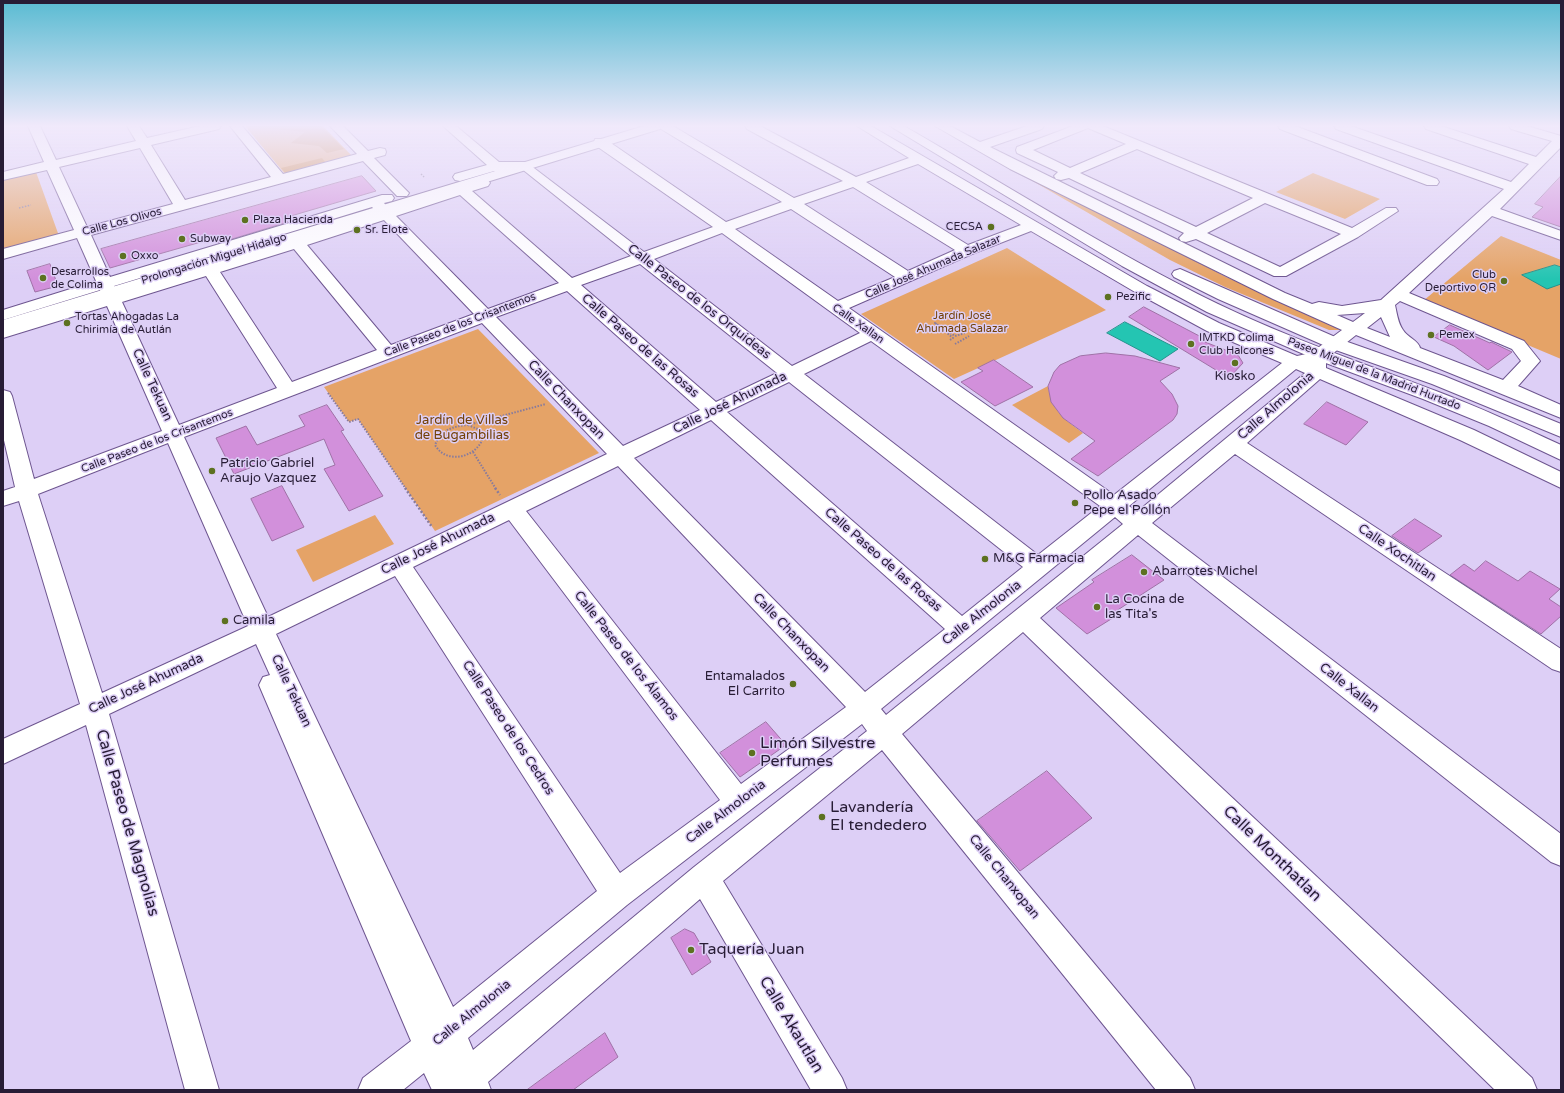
<!DOCTYPE html>
<html>
<head>
<meta charset="utf-8">
<style>
	body { margin:0 }
	#map { position:relative; width:1564px; height:1093px; overflow:hidden; background:#ddcff6; font-family:"Varela Round",sans-serif }
	canvas { display:block }
	.frame { position:absolute; inset:0; border:4px solid #271c35; pointer-events:none }
</style>
</head>
<body>
<div id="map">
<canvas width="1564" height="1093"></canvas>
<div class="frame"></div>
</div>
<script>
const c = document.querySelector('canvas').getContext('2d');
c.lineJoin = 'round';
function fillPath(path, color) { c.fillStyle = color; c.fill(path, 'evenodd'); }
function strokePath(path, color, width, dash) { c.strokeStyle = color; c.lineWidth = width; c.lineCap = dash ? 'butt' : 'round'; c.setLineDash(dash || []); c.stroke(path); }
function label(font, color, halo, rows, align = 'center') {
  c.font = font + ' "Varela Round",sans-serif'; c.lineWidth = 3; c.setLineDash([]); c.textBaseline = 'middle'; c.strokeStyle = halo; c.fillStyle = color; for (const [text, x, y, turn = 0] of rows) {
    c.save(); c.translate(x, y); c.rotate((+turn || 0) * Math.PI / 180); c.textAlign = isNaN(turn) ? turn : align; if (halo) c.strokeText(text, 0, 0); c.fillText(text, 0, 0); c.restore();
  }
}
fillPath(new Path2D(`
	M245,126H323L352,156L285,174Z
	M1010,168L1112,216L1226,277L1335,323L1340,330H1329L1225,287L1170,260Z
	M36,172L59,236L3,251V180Z
	M1313,173L1380,199L1345,219L1276,192Z
	M1501,236L1561,260V359L1423,301Z
	M1007,248L1106,310L954,379L861,314Z
	M478,329L599,453L435,531L358,419L349,422L324,387Z
	M1048,386C1053,412 1063,418 1083,433L1069,443L1012,405Z
	M375,515L394,544L313,582L296,550Z`), '#e5a367');
fillPath(new Path2D(`
	M249,126H321L344,149L327,153L319,146L291,143L305,132L250,127Z
	M322,158L326,163L286,174L281,168Z`), '#cd8339');
const water = new Path2D(`
	M1555,265L1561,267V284L1547,289L1522,275Z
	M1125,322L1178,349L1160,361L1107,333Z`);
fillPath(water, '#24c5b2');
strokePath(water, '#25928c', 1);
const building = new Path2D(`
	M362,176L376,191L284,218L288,222L219,243L215,238L110,268L101,249Z
	M1561,176V227L1532,217L1543,207L1535,204Z
	M50,264L58,286L35,292L27,271Z
	M1144,307L1207,340L1205,342L1238,355L1243,363L1229,378L1129,317Z
	M1450,325L1490,343L1491,342L1512,352L1488,370L1454,346L1434,337Z
	M1106,353L1135,356L1180,368L1160,381L1172,394L1178,406L1177,414L1173,420L1098,476L1071,459L1095,441L1063,418L1051,402L1048,386L1054,372L1060,365L1080,356Z
	M994,360L1017,376L1033,387L995,406L961,382L983,371L978,368Z
	M1327,402L1368,422L1346,445L1304,424Z
	M327,405L344,430L341,431L383,496L349,511L324,469L335,465L324,439L234,474L216,438L246,426L257,445L305,426L299,416Z
	M282,486L304,527L272,541L251,499Z
	M1415,519L1442,536L1418,553L1392,536Z
	M1132,555L1164,580L1113,613L1116,616L1087,634L1056,608L1094,582L1092,580Z
	M1486,561L1518,581L1530,571L1560,589L1549,599L1561,607V616L1541,634L1450,575L1464,564L1474,571Z
	M766,722L786,745L740,777L720,753Z
	M1047,771L1092,818L1020,871L977,821Z
	M685,929L694,933L711,962L692,975L671,938Z
	M605,1033L618,1057L573,1090H527Z`);
fillPath(building, '#d290db');
strokePath(building, '#9f71a6', 1);
const minor = new Path2D(`
	M28,126H40L56,160L136,141L127,126H139L147,138L200,126H221L219,129L151,145L185,200L271,177L230,126H242L283,174L357,154L330,126H343L368,151L380,148L385,149L386,152L385,155L374,158L409,193L407,196H397L363,161L91,235L110,277L382,195H392L394,198L392,201L384,203L389,209L483,179L488,180L490,183L488,186L472,191L572,278L631,256L522,169L508,170L507,174L502,175L494,171L460,181L455,180L453,177L455,174L487,165L443,126H456L499,162H529L530,165L644,252L713,227L595,145L594,142L595,139H605L726,222L782,202L661,129L659,126H673L794,198L843,181L747,129L745,126H760L856,177L909,158L857,126H871L1147,286L1219,323L1297,356L1311,353L1342,330L1273,299L1010,169L935,126H950L980,142L1027,126H1044L1042,129L990,147L1285,293L1312,304L1319,302L1342,306L1381,300L1504,189L1336,129L1334,126H1351L1511,182L1529,164L1426,129L1424,126H1441L1536,157L1552,141L1511,129L1509,126H1527L1561,136V147L1500,209L1561,231V240L1492,216L1409,293L1524,341L1540,361L1518,386L1561,405V418L1356,335L1326,359V368L1474,430L1561,472V488L1460,440L1320,379L1247,443L1561,649V672L1552,669L1235,454L1152,523L1561,834V866L1551,862L1138,535L1040,618L1532,1078L1537,1090H1495L1023,632L902,734L1190,1078L1195,1090H1156L882,750L723,881L842,1078L847,1090H811L700,899L488,1082L491,1090H432L424,1073L403,1090H358L363,1078L411,1041L259,685L263,677L270,675L256,644L109,714L219,1090H185L86,725L3,764V739L80,704L19,501L3,506V491L15,487L3,436V390L10,392L12,396L34,479L162,431L107,306L3,338V328L103,297L100,290L3,320V310L96,281L77,238L3,259V249L74,230L47,170L3,180V172L44,162ZM140,148L173,204L87,227L59,167ZM918,164L1021,225L968,245L866,182ZM853,187L955,250L908,271L804,204ZM460,195L559,283L488,309L396,216ZM372,207L377,212L118,293L114,286ZM791,209L895,277L838,301L735,229ZM384,220L474,314L391,345L307,245ZM1031,231L1135,292L1207,331L1282,363L1114,495L849,308L972,254ZM722,233L860,333L792,366L654,259ZM294,249L377,350L292,382L220,272ZM640,264L777,373L716,402L581,285ZM206,276L277,388L179,425L122,302ZM567,291L700,410L623,446L496,317ZM1400,301L1512,349L1521,361L1503,380L1420,348C1419,341 1407,337 1403,330C1398,323 1397,314 1395,305ZM1365,313L1353,322L1337,315ZM1381,317L1390,337L1367,328ZM482,323L607,454L268,617L184,437ZM871,341L1100,506L1038,555L804,374ZM1296,369L1305,373L1137,512L1129,506ZM789,382L1023,567L962,616L727,412ZM711,420L945,629L865,692L634,458ZM168,443L248,626L102,693L38,494ZM618,466L846,707L741,784L526,511ZM1115,517L1123,524L886,715L881,709ZM509,520L720,800L620,873L413,567ZM395,576L597,891L453,1007L276,634ZM862,724L867,731L694,867L473,1050L468,1038L627,905Z
	M1073,126H1103L1352,228L1386,208H1396L1398,211L1358,237L1286,276H1274L1196,239L1186,242L1181,241L1179,238L1184,233L1069,178L1061,180L1056,179L1054,176L1058,172L1017,153L1016,150L1017,147ZM1088,128L1126,144L1070,168L1033,150ZM1137,149L1253,198L1196,227L1080,173ZM1265,203L1341,234L1280,267L1207,233Z
	M1278,126H1295L1437,179L1439,182L1437,185H1427L1280,129Z`);
const major = new Path2D(`
	M644,126H662L660,129L3,330V320Z`);
const highway = new Path2D(`
	M890,126H904C1008,186 1110,251 1218,304C1288,338 1363,363 1436,391C1479,407 1520,426 1561,445V460L1489,426L1423,399L1315,359L1207,312L1122,266Z
	M1180,269L1342,340L1444,376L1561,424V437L1432,384L1330,348L1218,299L1174,277L1172,274L1174,271Z`);
strokePath(minor, '#6e5690', 2);
strokePath(major, '#6e5690', 2);
strokePath(highway, '#6e5690', 2);
strokePath(new Path2D(`
	M421,174L424,177
	M19,208L31,205`), '#887b9c', 1.5, [1.5, 1.5]);
strokePath(new Path2D(`
	M950,340L953,338L935,323L955,336L965,333
	M955,344L969,336
	M328,393L349,422L358,419L406,489
	M468,425L480,430L484,434C480,457 447,466 435,445C441,430 453,426 468,425Z
	M468,425L546,404
	M473,452L496,489`), '#887b9c', 2, [1.5, 1.5]);
strokePath(new Path2D(`
	M405,488L432,527
	M495,488L500,495`), '#887b9c', 2.5, [2, 2]);
fillPath(minor, '#fff');
fillPath(major, '#fff');
fillPath(highway, '#fff');
const sky = c.createLinearGradient(0, 0, 0, 279);
sky.addColorStop(0, '#59bbd2');
sky.addColorStop(0.45, '#f0e9fb');
sky.addColorStop(1, '#f0e9fb00');
c.fillStyle = sky;
c.fillRect(0, 0, 1564, 279);
for (const [x, y, r, color] of [
	[245,220,4,"#5d7120"],
	[991,227,4,"#5d7120"],
	[357,230,4,"#5d7120"],
	[182,239,4,"#5d7120"],
	[123,256,4,"#5d7120"],
	[43,278,4,"#5d7120"],
	[1504,281,4,"#5d7120"],
	[1108,297,4,"#5d7120"],
	[67,323,4,"#5d7120"],
	[1431,335,4,"#5d7120"],
	[1191,344,4,"#5d7120"],
	[1235,363,4,"#5d7120"],
	[212,471,4,"#5d7120"],
	[1075,503,4,"#5d7120"],
	[985,559,4,"#5d7120"],
	[1144,572,4,"#5d7120"],
	[1097,607,4,"#5d7120"],
	[225,621,4,"#5d7120"],
	[793,684,4,"#5d7120"],
	[752,753,4,"#5d7120"],
	[822,817,4,"#5d7120"],
	[691,950,4,"#5d7120"]
]) { const dot = new Path2D(); dot.arc(x, y, r, 0, 2 * Math.PI); c.fillStyle = color; c.fill(dot); strokePath(dot, '#ddcff6', 1.5); }
label('11px', '#271c35', '#ddcff6', [
	["Plaza Hacienda",253,220],
	["CECSA",983,227,"right"],
	["Sr. Elote",365,230],
	["Subway",190,239],
	["Oxxo",131,256],
	["Desarrollos",51,272],
	["de Colima",51,285],
	["Club",1496,275,"right"],
	["Deportivo QR",1496,288,"right"],
	["Pezific",1116,297],
	["Tortas Ahogadas La",75,317],
	["Chirimía de Autlán",75,330],
	["Pemex",1439,335],
	["IMTKD Colima",1199,338],
	["Club Halcones",1199,351]
], 'left');
label('11px', '#271c35', '#ddcff6', [
	["Calle Los Olivos",122,222,-15],
	["Prolongación Miguel Hidalgo",214,259,-17],
	["Calle José Ahumada Salazar",933,267,-23],
	["Calle Xallan",858,324,35],
	["Calle Paseo de los Crisantemos",460,325,-21],
	["Paseo Miguel de la Madrid Hurtado",1374,374,21],
	["Calle Paseo de los Crisantemos",157,441,-21]
]);
label('11px', '#734107', '#ddcff6', [
	["Jardín José",962,316],
	["Ahumada Salazar",962,329]
]);
label('13px', '#271c35', '#ddcff6', [
	["Calle Paseo de los Orquideas",699,302,38],
	["Calle Paseo de las Rosas",640,346,41],
	["Calle Tekuan",152,385,65],
	["Calle Chanxopan",566,400,46],
	["Calle José Ahumada",730,403,-26],
	["Calle Almolonia",1276,406,-41],
	["Calle José Ahumada",438,544,-26],
	["Calle Xochitlan",1397,553,34],
	["Calle Paseo de las Rosas",883,560,41],
	["Calle Almolonia",982,613,-38],
	["Calle Chanxopan",791,633,46],
	["Calle Paseo de los Álamos",626,656,52],
	["Calle José Ahumada",146,684,-25],
	["Calle Xallan",1349,688,38],
	["Calle Tekuan",291,691,65],
	["Calle Paseo de los Cedros",508,728,57],
	["Calle Almolonia",726,812,-37],
	["Calle Chanxopan",1004,877,51],
	["Calle Almolonia",472,1013,-39]
]);
label('13px', '#271c35', '#ddcff6', [
	["Kiosko",1235,377,"center"],
	["Patricio Gabriel",220,464],
	["Araujo Vazquez",220,479],
	["Pollo Asado",1083,496],
	["Pepe el Pollón",1083,511],
	["M&G Farmacia",993,559],
	["Abarrotes Michel",1152,572],
	["La Cocina de",1105,600],
	["las Tita's",1105,615],
	["Camila",233,621],
	["Entamalados",785,677,"right"],
	["El Carrito",785,692,"right"]
], 'left');
label('13px', '#734107', '#ddcff6', [
	["Jardín de Villas",462,421],
	["de Bugambilias",462,436]
]);
label('16px', '#271c35', '#ddcff6', [
	["Limón Silvestre",760,744],
	["Perfumes",760,762],
	["Lavandería",830,808],
	["El tendedero",830,826],
	["Taquería Juan",699,950]
], 'left');
label('16px', '#271c35', '#ddcff6', [
	["Calle Paseo de Magnolias",127,823,74],
	["Calle Monthatlan",1272,854,44],
	["Calle Akautlan",791,1025,59]
]);
</script>
</body>
</html>
